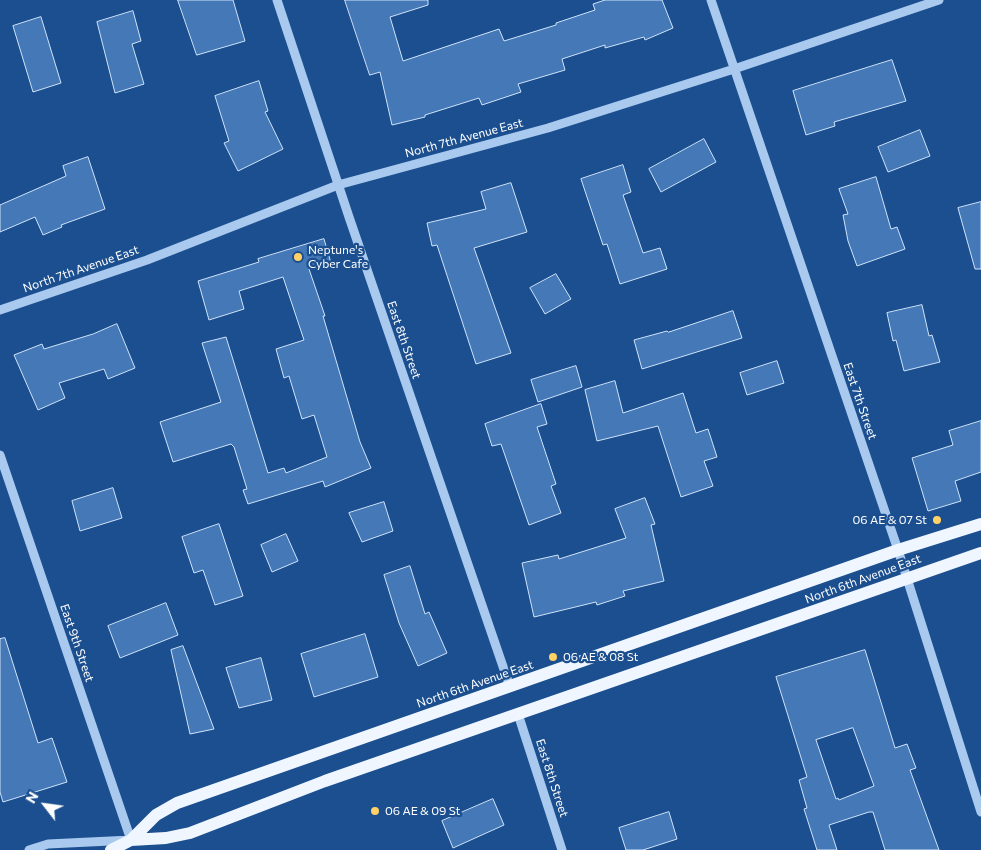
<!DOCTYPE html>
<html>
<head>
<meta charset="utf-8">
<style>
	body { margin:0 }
	#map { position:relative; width:981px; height:850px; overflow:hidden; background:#1b4f8f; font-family:Commissioner,sans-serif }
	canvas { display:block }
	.north { position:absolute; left:20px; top:780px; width:50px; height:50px; -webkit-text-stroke:4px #1b4f8f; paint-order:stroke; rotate:300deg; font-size:14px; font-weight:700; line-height:20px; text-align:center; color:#fff }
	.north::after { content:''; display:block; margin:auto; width:18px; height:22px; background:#fff; clip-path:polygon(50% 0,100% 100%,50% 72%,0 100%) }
</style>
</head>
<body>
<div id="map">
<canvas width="981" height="850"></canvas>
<div class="north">N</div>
</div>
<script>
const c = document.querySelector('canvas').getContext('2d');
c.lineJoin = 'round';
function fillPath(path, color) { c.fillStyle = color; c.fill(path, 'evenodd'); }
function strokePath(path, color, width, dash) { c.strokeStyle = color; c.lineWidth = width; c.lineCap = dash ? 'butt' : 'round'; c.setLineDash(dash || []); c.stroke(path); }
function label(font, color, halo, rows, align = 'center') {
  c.font = font + ' Commissioner,sans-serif'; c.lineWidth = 4.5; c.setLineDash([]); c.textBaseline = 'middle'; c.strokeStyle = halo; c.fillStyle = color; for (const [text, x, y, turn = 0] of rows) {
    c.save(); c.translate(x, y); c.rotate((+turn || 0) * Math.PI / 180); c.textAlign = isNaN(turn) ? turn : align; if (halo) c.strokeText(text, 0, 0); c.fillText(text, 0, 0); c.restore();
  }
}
const building = new Path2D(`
	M178,0H233L245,41L197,55Z
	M345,0H428V5L390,17L403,61L499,29L504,41L556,25V23L595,10L593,4L605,0H662L673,28L645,40L644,37L605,48V45L562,59L565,70L518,84L521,92L482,105L479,98L425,115V117L392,125L380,72L370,75Z
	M133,11L141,41L132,44L144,84L115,93L97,22Z
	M41,17L61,83L33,92L13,26Z
	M892,60L906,101L834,122L835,126L806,135L793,91Z
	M259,81L268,111L265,112L283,149L238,171L224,143L229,141L215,96Z
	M920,130L930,156L888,172L878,147Z
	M704,139L716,162L661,192L649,169Z
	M88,157L105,209L61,225L62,227L43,235L35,217L0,232V205L66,176L63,166Z
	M623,165L631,192L623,195L643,253L660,248L667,269L620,284L607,244L603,245L581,179Z
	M876,177L891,229L897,227L905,249L857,266L848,241L843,215L848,214L839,189Z
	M511,183L527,232L474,248L511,353L476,364L437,245L432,246L427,223L486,209L481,192Z
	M981,202V269H975L958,208Z
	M324,239L331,263L309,269L325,316H323L360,442L371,468L325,487L323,481L248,504L243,490L247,489L234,447L231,444L173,462L160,422L221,402L202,343L226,337L268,473L284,468L286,473L327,457L314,415L302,419L289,376L284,378L276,349L304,340L283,277L239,291L244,309L209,320L198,281L259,262L258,259Z
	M556,274L571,299L545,314L530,288Z
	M922,305L929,336L932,335L940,362L904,371L896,340L893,341L887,313Z
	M733,311L742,338L642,369L634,340L667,331L668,332Z
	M117,324L135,368L108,379L104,369L59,383L65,398L38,410L14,355L42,344L44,349L93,334Z
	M777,361L784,383L747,395L740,373Z
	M576,366L582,387L538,402L531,380Z
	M615,381L623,413L683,393L696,433L708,429L717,457L704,461L713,486L681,497L658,426L597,441L585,390Z
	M541,404L547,424L537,427L556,484L551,486L561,513L529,525L501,444L492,446L485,424Z
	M981,421V472L955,481L961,501L928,511L912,458L953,445L949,431Z
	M113,488L122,518L80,531L72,501Z
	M645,498L655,524L651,525L664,581L623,591L625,596L597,605L596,602L534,617L522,563L558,555L559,559L626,538L615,509Z
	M384,502L393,531L362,542L349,513Z
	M219,524L243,596L215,605L203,570L194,573L182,537Z
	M286,534L298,561L272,572L261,545Z
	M410,566L425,614L429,612L447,653L418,666L399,623L384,575Z
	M166,603L178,635L120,658L108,626Z
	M365,634L378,677L314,697L301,654Z
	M5,638L38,743L52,738L67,782L3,802L0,792V639Z
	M183,646L214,729L190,734L171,650Z
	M865,650L895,748L907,744L916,768L910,770L939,850H885L873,812H869L829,825L837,850H817L804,809L807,808L799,780L807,777L776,677ZM853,728L874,786L839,800L838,798L836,799L816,740Z
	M261,658L272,700L239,708L226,668Z
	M493,799L504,825L453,848L442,821Z
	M669,812L677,839L643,850H626L619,828Z`);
fillPath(building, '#4478b7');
strokePath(building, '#cfe3fa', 1);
strokePath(new Path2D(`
	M277,0L349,217L510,687
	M711,0L898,550L981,812
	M0,310L147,260L338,185L548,128L734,69L939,0
	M0,455L131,840L48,844L29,850
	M518,714L562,850`), '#a9c9ee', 9);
strokePath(new Path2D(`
	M131,840L166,838L190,833L325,781L981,553
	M111,850L131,840L156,815L177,803L898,550L981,524`), '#f0f6ff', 12);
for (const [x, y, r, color] of [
	[298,257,5,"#ffd166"],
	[937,520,5,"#ffd166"],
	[553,657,5,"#ffd166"],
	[375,811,5,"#ffd166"]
]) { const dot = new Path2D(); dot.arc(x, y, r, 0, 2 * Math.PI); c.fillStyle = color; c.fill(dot); strokePath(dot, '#1b4f8f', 2); }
label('12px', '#fff', '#1b4f8f', [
	["North 7th Avenue East",464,138,-15],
	["North 7th Avenue East",81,269,-19],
	["East 8th Street",404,340,71],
	["East 7th Street",860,401,71],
	["North 6th Avenue East",863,579,-20],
	["East 9th Street",77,643,71],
	["North 6th Avenue East",475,684,-19],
	["East 8th Street",552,778,72]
]);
label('12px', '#fff', '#1b4f8f', [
	["Neptune's",308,250],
	["Cyber Cafe",308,264],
	["06 AE & 07 St",927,520,"right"],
	["06 AE & 08 St",563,657],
	["06 AE & 09 St",385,811]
], 'left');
</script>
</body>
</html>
